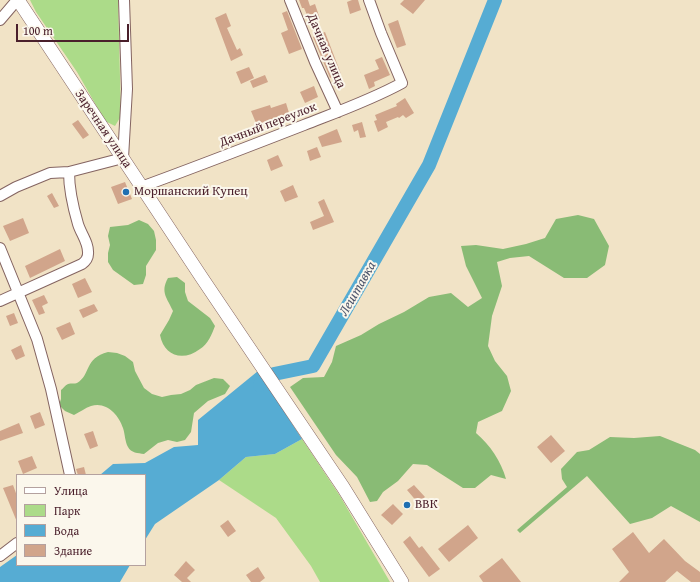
<!DOCTYPE html>
<html>
<head>
<meta charset="utf-8">
<style>
	body { margin:0 }
	#map { position:relative; width:700px; height:582px; overflow:hidden; background:#f1e3c6; font-family:"Gentium Book Plus",serif }
	canvas { display:block }
	.legend { position:absolute; left:16px; top:474px; width:130px; height:92px; box-sizing:border-box; background:#fbf7ec; border:1px solid #b4a19f; margin:0; padding:5px 7px; list-style:none; font-size:12px; color:#4a1f2b }
	.legend li { display:flex; align-items:center; gap:8px; height:20px }
	.legend b { width:20px; border:1px solid #b4a19f }
	.scale { position:absolute; left:16px; top:24px; width:113px; height:18px; box-sizing:border-box; border:2px solid #4a1f2b; border-top:0; padding-left:5px; font-size:12px; line-height:14px; white-space:nowrap; color:#4a1f2b; -webkit-text-stroke:3px #fbf7ec; paint-order:stroke }
</style>
</head>
<body>
<div id="map">
<canvas width="700" height="582"></canvas>
<ul class="legend">
<li><b style="height:5px;background:#fff"></b>Улица</li>
<li><b style="height:11px;background:#acdb89"></b>Парк</li>
<li><b style="height:11px;background:#56acd3"></b>Вода</li>
<li><b style="height:11px;background:#d1a58b"></b>Здание</li>
</ul>
<div class="scale">100 m</div>
</div>
<script>
const c = document.querySelector('canvas').getContext('2d');
c.lineJoin = 'round';
function fillPath(path, color) { c.fillStyle = color; c.fill(path, 'evenodd'); }
function strokePath(path, color, width, dash) { c.strokeStyle = color; c.lineWidth = width; c.lineCap = dash ? 'butt' : 'round'; c.setLineDash(dash || []); c.stroke(path); }
function label(font, color, halo, rows, align = 'center') {
  c.font = font + ' "Gentium Book Plus",serif'; c.lineWidth = 4; c.setLineDash([]); c.textBaseline = 'middle'; c.strokeStyle = halo; c.fillStyle = color; for (const [text, x, y, turn = 0] of rows) {
    c.save(); c.translate(x, y); c.rotate((+turn || 0) * Math.PI / 180); c.textAlign = isNaN(turn) ? turn : align; if (halo) c.strokeText(text, 0, 0); c.fillText(text, 0, 0); c.restore();
  }
}
fillPath(new Path2D(`
	M30,0H118L121,116L115,126L105,121L77,72L36,12Z
	M302,439L340,496L390,582H320L311,566L276,518L219,480L246,457L275,454Z`), '#acdb89');
fillPath(new Path2D(`
	M578,215L594,219L609,246L605,265L587,278H564L529,256L510,258L497,262L502,286L492,316L488,346L495,361L507,376L511,391L502,411L478,422L476,433C490,445 501,461 506,479L491,475L475,488H463L427,465L413,464L398,481L383,492L377,501L370,502L357,477L336,455L290,387L303,378L324,377L332,362L336,346L361,335L379,324L404,312L429,297L451,293L468,307L482,298L466,266L461,246L476,245L503,249L526,244L545,238L556,219Z
	M139,220L148,224L154,231L156,240V250L146,266V275L143,284L134,285L113,270L108,262V253L110,245L108,236L110,227L128,225Z
	M177,277L185,283V292L188,301L210,318L215,326C212,334 208,344 200,349C183,362 164,356 160,335L169,320L173,311C167,298 160,292 168,278Z
	M108,352L117,353L125,356L133,362L135,371L144,388L152,394L162,397L171,395L181,394L190,390L196,385L214,378L223,379L230,386L225,394L208,401L194,413L191,432L185,440L177,442L168,440L158,443L144,454C138,453 131,453 128,447C125,442 125,434 123,428C119,415 106,401 91,406C85,408 80,412 74,415L65,411L59,405L61,399V390C63,389 65,385 68,384C71,383 75,384 77,383C91,375 84,358 108,352Z
	M660,436L695,450L700,454V522L671,506L652,518L630,524L587,476L520,533L517,530L567,487L562,479L561,469L577,452L589,450L610,437L634,438Z`), '#89bb75');
fillPath(new Path2D(`
	M258,371L302,439L275,454L246,457L219,480L155,524L145,540V475H100L113,464L145,463L174,447L198,445V420Z
	M17,555V565H130L120,582H0V567Z`), '#56acd3');
strokePath(new Path2D(`
	M260,385L274,374L313,366L429,165L495,0`), '#56acd3', 14);
fillPath(new Path2D(`
	M299,0H308L310,6L315,4L320,19L310,22L304,8H302Z
	M352,0H358L361,10L350,14L347,2Z
	M404,0H425L413,14L400,4Z
	M287,11L302,49L289,54L281,33L288,30L282,13Z
	M226,13L231,26L227,28L237,50L240,48L243,55L231,61L215,18Z
	M398,20L406,45L397,48L388,24Z
	M325,32L341,74L330,78L313,37Z
	M382,57L390,75L374,82L375,86L369,89L364,75L379,69L375,60Z
	M249,67L254,78L241,84L236,72Z
	M265,75L268,82L253,88L250,81Z
	M314,86L318,97L305,103L300,92Z
	M405,98L414,113L406,118L403,115L399,118L398,117L386,122L388,127L378,132L374,121L377,120L375,115L397,106L396,104Z
	M286,103L290,116L258,128L251,111L270,105L271,108Z
	M78,120L89,135L83,139L72,124Z
	M362,122L366,137L360,138L358,130L354,132L352,125Z
	M337,129L342,142L322,147L318,137Z
	M317,147L321,157L310,161L307,151Z
	M278,155L283,166L271,171L267,160Z
	M125,182L132,199L118,204L111,187Z
	M293,185L298,197L285,202L280,191Z
	M52,193L59,206L54,208L47,196Z
	M324,199L334,222L313,230L310,222L324,216L318,202Z
	M23,218L29,233L10,241L3,226Z
	M60,249L65,261L30,278L25,266Z
	M85,278L92,292L78,298L72,284Z
	M44,295L48,303L42,306L45,313L39,315L32,300Z
	M94,304L98,311L83,318L79,310Z
	M14,313L18,323L10,326L6,316Z
	M70,322L75,334L62,340L56,328Z
	M21,345L25,356L16,360L11,350Z
	M40,412L45,425L35,429L30,416Z
	M19,423L23,433L0,441V431Z
	M93,431L98,446L90,449L84,434Z
	M551,435L565,451L551,463L537,447Z
	M32,456L37,468L23,474L18,461Z
	M84,467L86,475H78L76,469Z
	M13,485L17,496V522L3,488Z
	M414,485L425,497L418,503L407,490Z
	M393,504L403,514L392,525L381,515Z
	M228,520L236,531L228,537L220,526Z
	M468,525L478,538L449,562L438,549Z
	M633,532L649,553L664,539L685,561L700,572V582H691L677,571L665,582H619L629,572L612,549Z
	M410,536L419,548L422,546L440,569L429,577L403,542Z
	M502,558L521,582H483L479,576Z
	M186,561L195,570L187,578L191,582H182L174,575Z
	M258,567L265,578L260,582H251L246,575Z`), '#d1a58b');
const minor = new Path2D(`
	M290,0L315,62L338,112
	M0,20L17,0
	M141,187C196,167 250,146 304,125C337,112 371,100 402,83L381,33L369,0
	M0,196L16,187L50,173L69,172L123,158L127,89L124,0
	M0,248L37,339L51,389L70,475
	M0,301L82,264C86,261 88,258 88,254C89,243 81,234 78,224C73,207 69,190 69,172
	M0,556L17,543`);
const major = new Path2D(`
	M18,0L202,278L343,487L402,582`);
strokePath(minor, '#846461', 12);
strokePath(major, '#846461', 14);
strokePath(minor, '#fff', 10);
strokePath(major, '#fff', 13);
for (const [x, y, r, color] of [
	[126,192,4,"#1f6fb2"],
	[407,505,4,"#1f6fb2"]
]) { const dot = new Path2D(); dot.arc(x, y, r, 0, 2 * Math.PI); c.fillStyle = color; c.fill(dot); strokePath(dot, '#fbf7ec', 1.5); }
label('13px', '#4a1f2b', '#fbf7ec', [
	["Дачная улица",326,51,67],
	["Дачный переулок",268,125,-21],
	["Заречная улица",103,129,56]
]);
label('13px', '#4a1f2b', '#fbf7ec', [
	["Моршанский Купец",134,192],
	["ВВК",415,505]
], 'left');
label('italic 14px', '#4f576e', '#fbf7ec', [
	["Лештавка",358,289,-60]
]);
</script>
</body>
</html>
